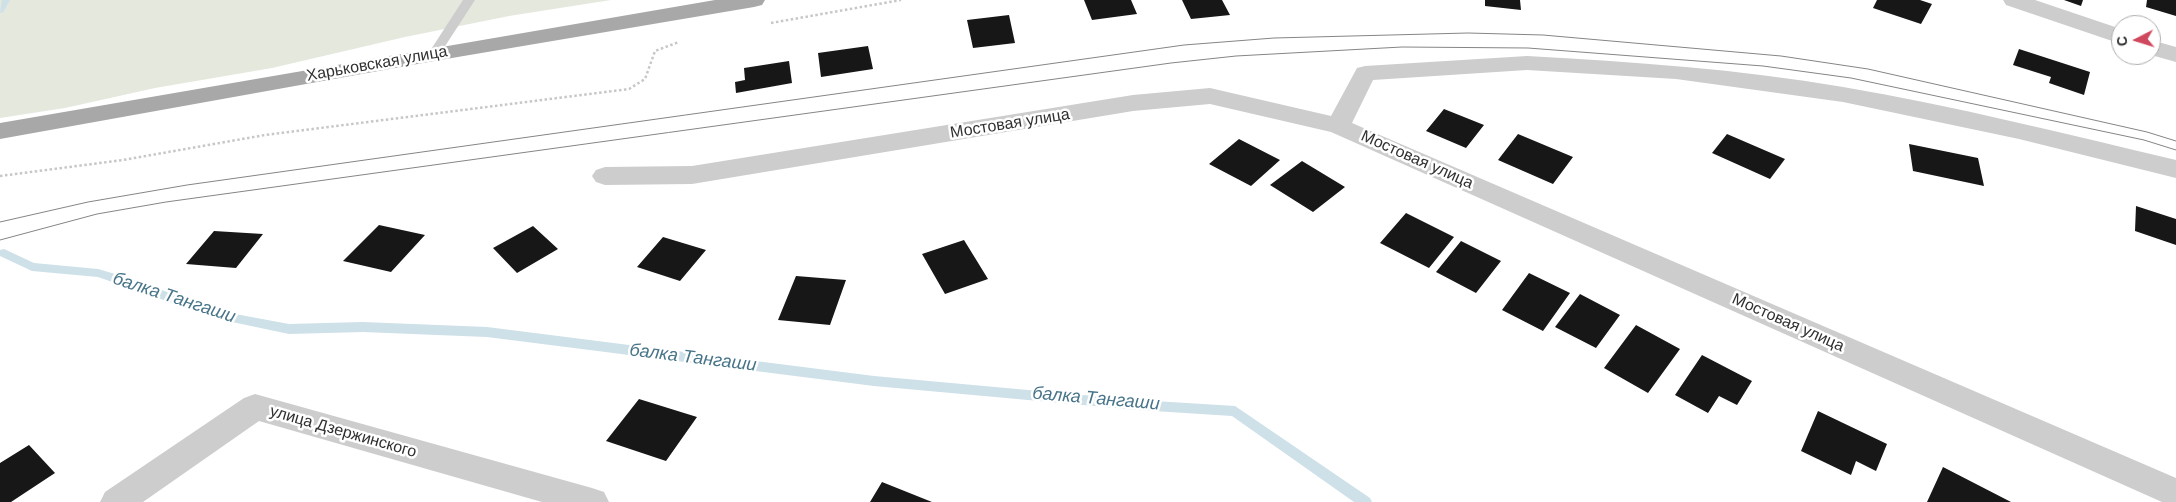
<!DOCTYPE html>
<html>
<head>
<meta charset="utf-8">
<style>
	body { margin:0 }
	#map { position:relative; width:2176px; height:502px; overflow:hidden; background:#fff; font-family:Helvetica,sans-serif }
	canvas { display:block }
	.north { position:absolute; left:2111px; top:15px; width:50px; height:50px; box-sizing:border-box; background:#fff; border:1px solid #acacac; border-radius:50%; rotate:265deg; font-size:14px; font-weight:700; line-height:20px; text-align:center; color:#303030 }
	.north::after { content:''; display:block; margin:auto; width:18px; height:22px; background:#d0485d; clip-path:polygon(50% 0,100% 100%,50% 72%,0 100%) }
</style>
</head>
<body>
<div id="map">
<canvas width="2176" height="502"></canvas>
<div class="north">С</div>
</div>
<script>
const c = document.querySelector('canvas').getContext('2d');
c.lineJoin = 'round';
function fillPath(path, color) { c.fillStyle = color; c.fill(path, 'evenodd'); }
function strokePath(path, color, width, dash) { c.strokeStyle = color; c.lineWidth = width; c.lineCap = dash ? 'butt' : 'round'; c.setLineDash(dash || []); c.stroke(path); }
function label(font, color, halo, rows, align = 'center') {
  c.font = font + ' Helvetica,sans-serif'; c.lineWidth = 5; c.setLineDash([]); c.textBaseline = 'middle'; c.strokeStyle = halo; c.fillStyle = color; for (const [text, x, y, turn = 0] of rows) {
    c.save(); c.translate(x, y); c.rotate((+turn || 0) * Math.PI / 180); c.textAlign = isNaN(turn) ? turn : align; if (halo) c.strokeText(text, 0, 0); c.fillText(text, 0, 0); c.restore();
  }
}
fillPath(new Path2D(`
	M0,0H611L509,16L405,37L272,68L155,88L65,108L0,118Z`), '#e4e8dd');
fillPath(new Path2D(`
	M2,0H10L3,12L0,13Z
	M4,249L34,263L98,269L132,279L219,311L289,324L363,322L487,327L874,376L1138,400L1235,406L1370,498L1372,502H1354L1232,416L1138,410L874,386L487,337L363,332L289,334L218,319L98,277L32,271L0,256V250Z`), '#cee0e8');
fillPath(new Path2D(`
	M1084,0H1131L1137,14L1092,20Z
	M1182,0H1222L1230,15L1191,19Z
	M1485,0H1520L1521,10L1485,6Z
	M1877,0H1920L1932,4L1921,24L1873,8Z
	M2064,0H2083L2081,6Z
	M2147,0H2176V16L2146,7Z
	M1009,15L1015,43L973,48L967,20Z
	M868,46L873,69L821,77L818,53Z
	M2019,49L2090,72L2084,95L2049,83L2051,77L2013,65Z
	M789,61L792,83L736,93L735,82L745,80L744,68Z
	M1444,109L1484,125L1466,148L1426,131Z
	M1518,134L1573,157L1553,184L1498,160Z
	M1727,134L1785,159L1770,179L1712,153Z
	M1239,139L1280,160L1251,186L1209,164Z
	M1909,144L1978,158L1984,186L1913,171Z
	M1302,161L1345,187L1313,212L1270,185Z
	M2136,206L2176,219V245L2135,231Z
	M1406,213L1454,237L1429,268L1380,243Z
	M379,225L425,235L391,272L343,261Z
	M533,226L558,249L517,273L493,248Z
	M214,231L263,234L236,268L186,264Z
	M663,237L706,250L680,281L637,267Z
	M964,240L988,279L945,294L922,254Z
	M1461,241L1501,261L1476,293L1436,272Z
	M1529,273L1570,293L1543,331L1502,310Z
	M796,276L846,280L830,325L778,320Z
	M1580,294L1620,315L1596,348L1555,327Z
	M1636,325L1680,349L1648,393L1604,368Z
	M1702,355L1752,381L1737,405L1719,396L1708,413L1675,395Z
	M639,399L697,417L666,461L606,441Z
	M1818,411L1887,444L1876,471L1856,461L1851,475L1801,451Z
	M29,445L55,473L11,502H0V463Z
	M1943,467L2011,502H1927Z
	M882,482L932,502H870Z`), '#171717');
strokePath(new Path2D(`
	M771,23L901,0
	M0,176L123,160L265,135L629,89L645,79L655,51L679,42`), '#c7c7c7', 2.5, [2.5, 2.5]);
fillPath(new Path2D(`
	M463,0H475L438,57H430L428,54Z`), '#cdcdcd');
fillPath(new Path2D(`
	M2003,0H2035L2121,29V44L2006,5Z
	M2151,40L2176,47V62L2151,55Z
	M1527,56C1633,62 1739,69 1843,87C1955,106 2066,134 2176,160V178L2019,139L1843,102L1676,79L1527,70L1373,80L1352,123L2176,478V502H2162L1331,132L1210,104L1133,111L692,184L605,185L596,182L592,176L596,170L605,167L692,166L1133,95L1210,88L1331,116L1357,68L1365,66Z
	M255,394L592,488L604,492L609,502H542L259,421L143,502H100L105,492L244,398Z`), '#cdcdcd');
fillPath(new Path2D(`
	M715,0H765L762,5L754,7L434,61L0,139V123Z`), '#a8a8a8');
strokePath(new Path2D(`
	M0,222L88,202L187,185L1184,45L1274,38L1468,33L1543,35L1781,56L1868,69L2147,132L2176,141
	M0,240L97,214L166,202L1171,63L1236,56L1402,47L1528,48L1763,66L1851,78L2144,140L2176,150`), '#858585', 1);
label('16px', '#303030', '#fff', [
	["Харьковская улица",377,64,-10],
	["Мостовая улица",1010,124,-9],
	["Мостовая улица",1417,160,24],
	["Мостовая улица",1788,323,24],
	["улица Дзержинского",343,432,16]
]);
label('italic 18px', '#477489', '#fff', [
	["балка Тангаши",174,298,18],
	["балка Тангаши",693,358,7],
	["балка Тангаши",1096,399,5]
]);
</script>
</body>
</html>
